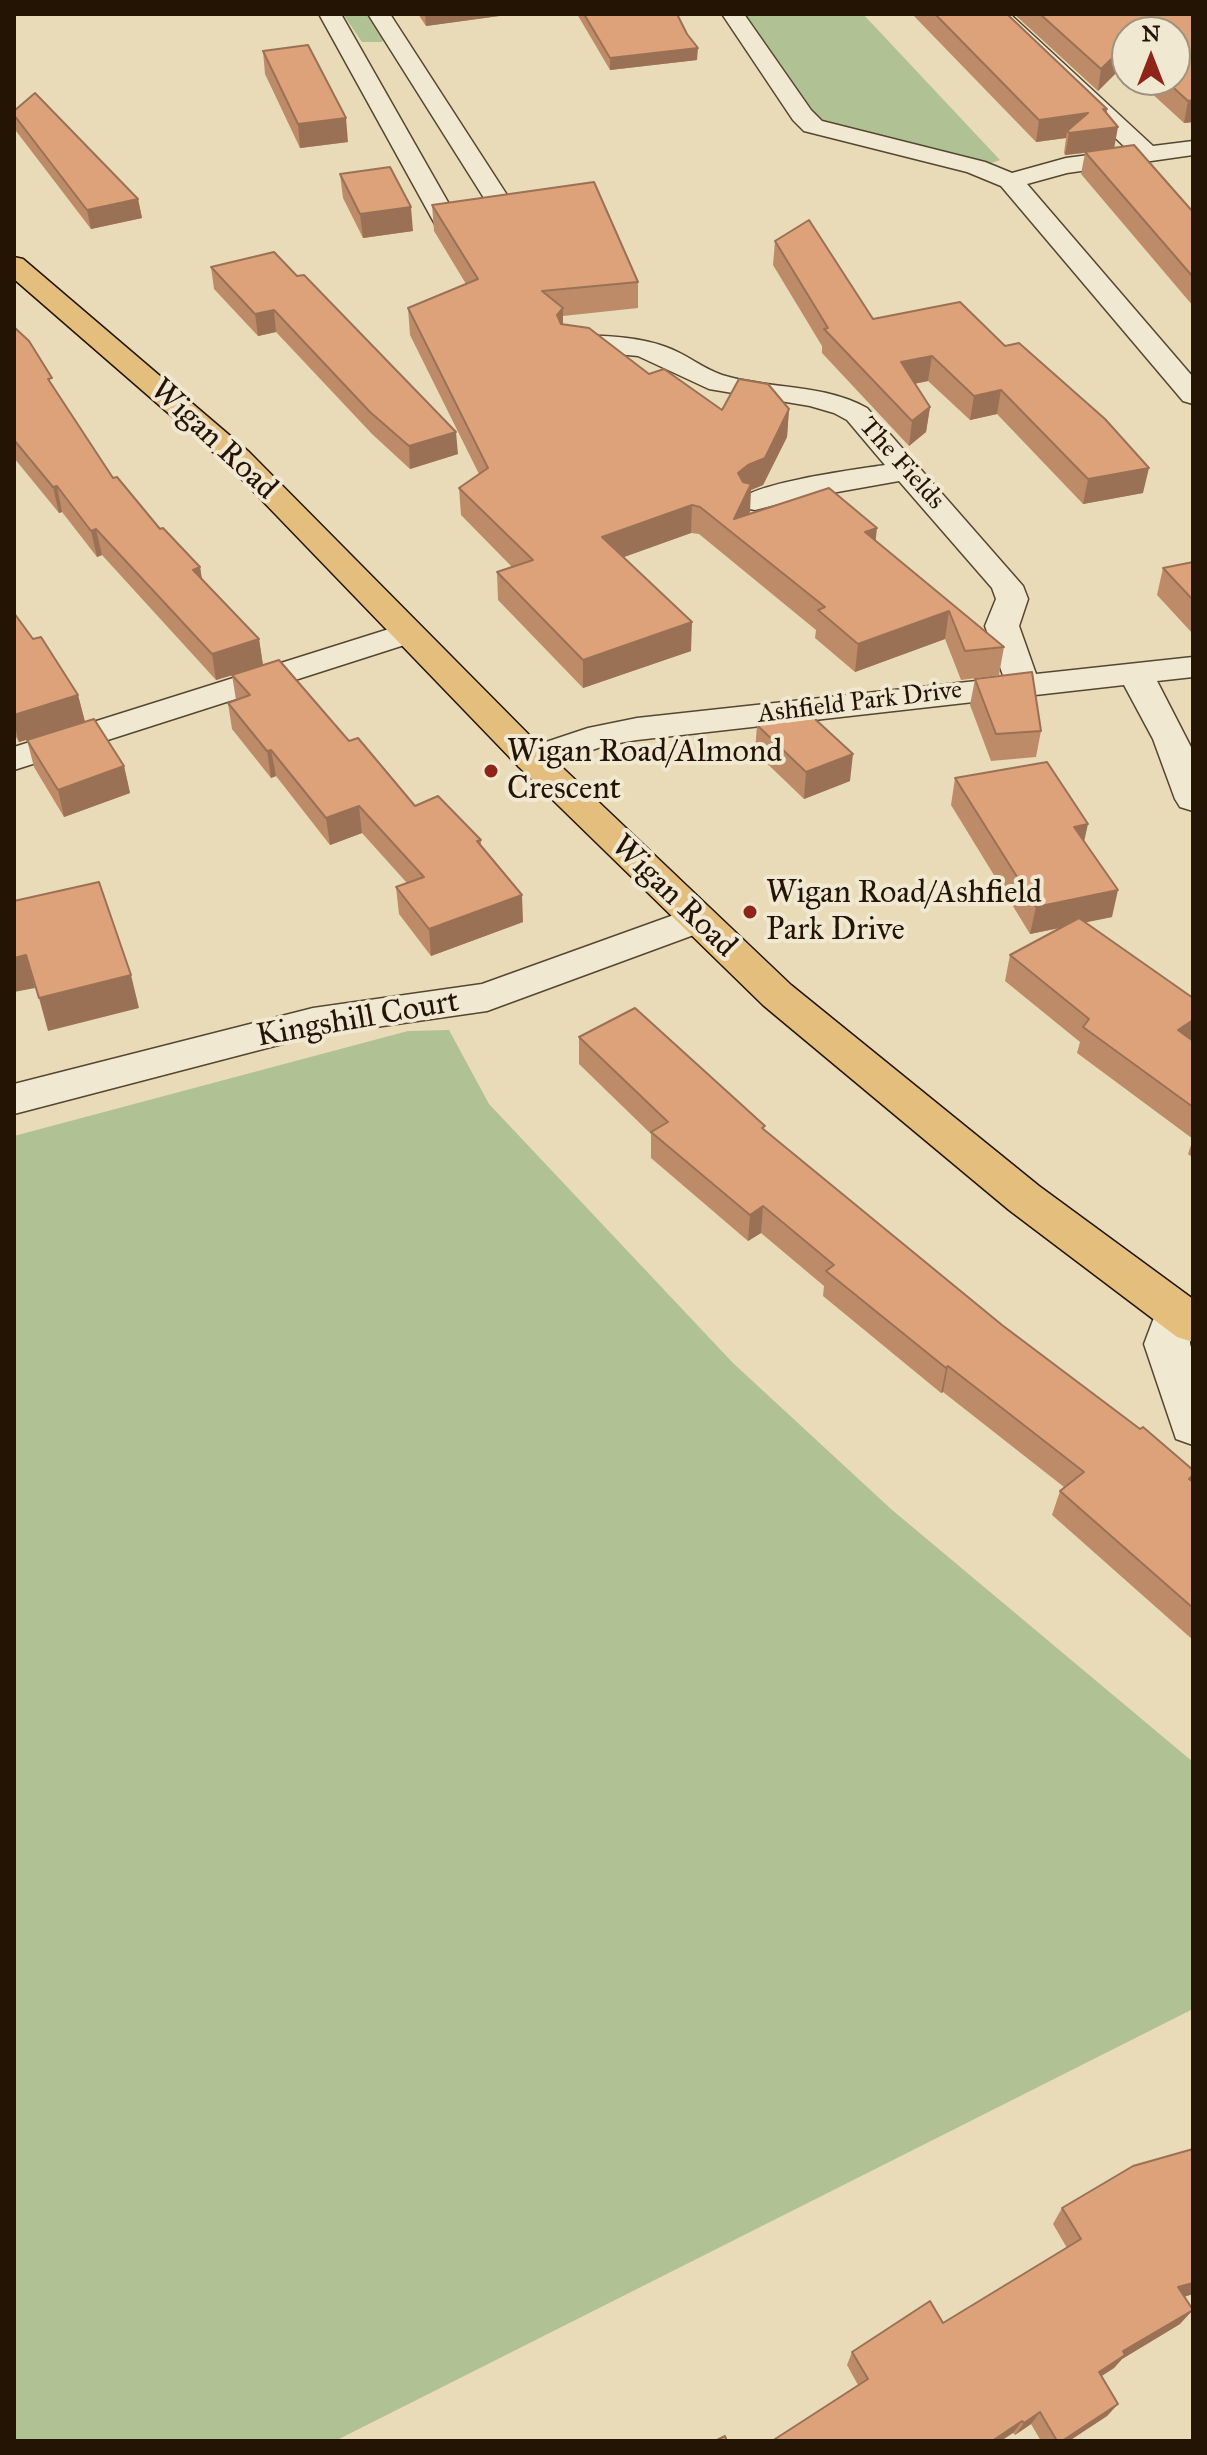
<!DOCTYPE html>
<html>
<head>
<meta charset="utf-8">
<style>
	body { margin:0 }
	#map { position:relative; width:1207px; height:2455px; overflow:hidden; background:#e9dbb8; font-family:"IM FELL Great Primer",serif }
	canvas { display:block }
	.frame { position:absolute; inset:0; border:16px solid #241403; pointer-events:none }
	.north { position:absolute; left:1111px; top:16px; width:80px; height:80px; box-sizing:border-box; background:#f1e8d1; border:2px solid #9f937f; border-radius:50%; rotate:0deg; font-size:22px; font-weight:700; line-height:32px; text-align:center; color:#241403 }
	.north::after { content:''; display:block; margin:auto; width:28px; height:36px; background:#8f2418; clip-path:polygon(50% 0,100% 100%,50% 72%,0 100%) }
</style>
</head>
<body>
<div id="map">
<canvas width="1207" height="2455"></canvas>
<div class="frame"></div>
<div class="north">N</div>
</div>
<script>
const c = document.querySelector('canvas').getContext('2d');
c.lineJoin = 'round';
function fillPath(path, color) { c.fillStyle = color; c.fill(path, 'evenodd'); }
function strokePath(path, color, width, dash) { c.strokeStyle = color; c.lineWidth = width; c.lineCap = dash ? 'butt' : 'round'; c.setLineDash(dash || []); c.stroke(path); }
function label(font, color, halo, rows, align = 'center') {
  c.font = font + ' "IM FELL Great Primer",serif'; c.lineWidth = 8; c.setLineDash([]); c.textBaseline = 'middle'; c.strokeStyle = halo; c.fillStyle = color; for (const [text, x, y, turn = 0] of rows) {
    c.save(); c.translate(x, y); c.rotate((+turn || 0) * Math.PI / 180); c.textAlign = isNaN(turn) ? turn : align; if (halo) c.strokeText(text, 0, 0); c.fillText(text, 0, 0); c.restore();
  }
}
fillPath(new Path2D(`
	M343,14H370L384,38L382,42H362Z
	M745,14H863L1000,160L986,165L839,128L813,116Z
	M449,1030L489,1104L733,1363L891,1509L1193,1762V2009L335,2441H14V1136L408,1031Z`), '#b0c194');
const street = new Path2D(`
	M319,14H341L453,211L489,206L368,14H390L518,212L514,217L445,228L436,226Z
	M722,14H744L811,110L822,121L985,162L1012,173L1066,158L1128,150L986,14H1010L1153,146L1193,141V155L1067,173L1027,184L1193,377V404L1183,401L1001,186L967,172L804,131L793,120Z
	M574,335C605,336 637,336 666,347C686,354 702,368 722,375C770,390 822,383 867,408L1023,586L1028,599L1019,626L1036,674L1193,657V677L1157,681L1193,751V811L1180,807L1175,799L1153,739L1124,685L637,740L607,745L532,770L519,767L514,759L519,751L588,728L637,718L1004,678L985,626L996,599L992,588L899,481L798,499L755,510L744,508L739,501C752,483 858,469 885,465L847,420L834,413L810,406L709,389L638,356L564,349L560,343L564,337Z
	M408,623L420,626L425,633L420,640L14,770V747Z
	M696,907L710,911L715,920L710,929L487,1011L313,1036L14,1114V1084L313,1008L482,984Z
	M1177,1294L1193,1299L1190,1344L1193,1353V1445L1176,1439L1144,1344L1161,1299Z`);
const highway = new Path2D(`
	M14,257L23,259L249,452L545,751L791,985L1039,1186L1193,1299V1342L1177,1337L1009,1210L763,1005L519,767L227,464L14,279Z`);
strokePath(street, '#554630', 3);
strokePath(highway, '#241403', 3);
fillPath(street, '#f1e8d1');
fillPath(highway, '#e4be7c');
fillPath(new Path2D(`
	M418,14H514L426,26Z
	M577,14H677L697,60L610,70Z
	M912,14H1007L1107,109L1106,114L1114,148L1193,212V306L1081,174L1085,153L1065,155L1064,153L1066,138L1036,142Z
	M1014,14H1193V122L1184,123L1137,80H1175L1127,32V71L1122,67L1098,91Z
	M263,51L348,142L300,148L265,74Z
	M14,111L138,199L142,218L91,229L16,131L14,123Z
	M340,174L413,231L363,238L343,198Z
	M432,205L638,282V308L563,316V324L649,374L722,410L789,409L787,437L763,485L751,490L748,514L876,542L1004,647L999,675L961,680L945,639L855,672L815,638L816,630L699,534L691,533L623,557L691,651L583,688L498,600L497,572L512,567L461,515L459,488L479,474L410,335L408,308L466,284L434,231Z
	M775,241L873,319L960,302L1143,493L1083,504L997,414L970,420L928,381L914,384L930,407L926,432L909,446L822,353V346L773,265Z
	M274,252L458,454L410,469L372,434L276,332L258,336L214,289L211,267Z
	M14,327L113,478L160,529L200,567L202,579L259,639L263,665L349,741L415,806L481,840V846L523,922L431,956L399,914L396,887L407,883L362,833L330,845L276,776L271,778L232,729L228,703L236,700L232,675L216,680L102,555L97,557L62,512L59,513L14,458Z
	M1193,562V634L1157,595L1163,568Z
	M14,613L33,639L78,695L85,722L19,742L14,734Z
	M975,679L1041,731L1036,757L991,761L970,705Z
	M757,725L850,781L804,799L755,752Z
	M27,740L124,766L130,793L64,817L34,767Z
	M955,778L1084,841L1112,917L1085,922L1193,1041V1158L1188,1154L1193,1139L1077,1053L1080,1042L1005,981L1010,955L1060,928L1030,934L951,805Z
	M579,1037L764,1130L1002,1325L1193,1470V1640L1052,1515L1060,1491L1064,1487L943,1392L941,1393L823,1296L824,1286L761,1233L748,1241L651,1158V1134L579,1064Z
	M1193,2149V2294L1184,2297L1180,2324L1122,2359L1114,2368L1101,2376L1118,2404L1107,2416L1069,2441H1041L1031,2424L1015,2435L1013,2433L858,2385L847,2365L852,2352L943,2323L1067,2248L1053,2224L1062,2208Z`), '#be8b69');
fillPath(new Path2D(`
	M425,14H514L426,26Z
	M1126,45L1122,67L1098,91L1101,69Z
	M698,48L697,60L610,70V58Z
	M1193,100V122L1184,123L1188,101Z
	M1103,109H1107L1104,129L1118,127L1114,149L1065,155L1069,133L1067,131L1066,138L1036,142L1039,120L1088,113Z
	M346,118L348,142L300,148L298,124Z
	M138,199L142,218L91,229L87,210Z
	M411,207L413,231L363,238L360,214Z
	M563,308V334L557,315Z
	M274,310L276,332L258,336L255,314Z
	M932,356L928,381L898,387L901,362Z
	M1001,390L997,414L970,420L974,396Z
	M930,407L926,432L909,446L912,421Z
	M789,409L787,437L763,485L751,490L750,512L737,537L733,533L738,473Z
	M456,432L458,454L410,469L409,446Z
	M1149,468L1143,493L1083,504L1088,479Z
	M57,486L62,512L59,513L53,487Z
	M692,505L691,533L602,565V537Z
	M877,528L874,556L865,532Z
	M96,529L102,555L97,557L91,531Z
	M200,567L204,594L193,570Z
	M949,611L945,639L855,672L858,644Z
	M692,622L691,651L583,688V660Z
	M259,639L263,666L216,680L212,654Z
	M78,695L85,722L19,742L14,723V715Z
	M271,750L276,776L271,778L267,751Z
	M853,754L850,781L804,799L806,772Z
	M124,766L130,793L64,817L58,790Z
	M359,806L362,833L330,845L326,818Z
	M1088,824L1082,851L1074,827Z
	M1118,890L1112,917L1030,934L1036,907Z
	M522,895L523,922L431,956L429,929Z
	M26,955L35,988L14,992V958Z
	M131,975L139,1008L48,1031L39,998Z
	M1193,1020V1040L1170,1056L1178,1030Z
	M763,1206L761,1233L748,1241L750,1215Z
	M948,1366L943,1392L941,1393L946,1368Z
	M1193,2283V2294L1166,2302L1178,2287Z
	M1193,2310L1180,2324L1122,2359L1114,2368L1088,2385L1099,2372L1123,2351Z
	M1118,2404L1107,2416L1069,2441H1062Z
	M1040,2412L1031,2424L1015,2435L1024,2423Z
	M1022,2421L1013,2433L1001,2441H992Z`), '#9b7155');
const building = new Path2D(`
	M584,14H677L687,34L698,48L610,58Z
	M935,14H1007L1107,109H1103L1118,127L1069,133L1067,131L1088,113L1039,120Z
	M1040,14H1193V100L1188,101L1165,80H1175V32H1127V46L1126,45L1101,69Z
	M308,45L346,118L298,124L263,51Z
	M35,93L138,199L87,210L14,115V111Z
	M1134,145L1193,212V277L1085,152Z
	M390,167L411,207L360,214L340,174Z
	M594,182L638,282L542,291L563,308L557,315L561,324L589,328L649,374L664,369L722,410L739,379L768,384L789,409L765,458L748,465L738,473L743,482L751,484L734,519L829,488L877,528L865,532L1004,647L965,651L949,611L858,644L818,610L825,607L700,507L692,505L602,537L692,622L583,660L497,572L533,560L459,488L488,468L408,308L478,279L432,205Z
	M809,220L873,319L960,302L1005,346L1019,343L1105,419L1149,468L1088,479L1001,390L974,396L932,356L901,362L930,407L912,421L824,329L828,328L775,241Z
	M274,252L297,276L304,275L456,432L409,446L370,412L274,310L255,314L211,267Z
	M14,327L29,341L52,378L48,379L113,478L117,477L160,529L163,528L200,567L193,570L259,639L212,654L96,529L91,531L57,486L53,487L14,440Z
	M1193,562V600L1163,568Z
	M14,613L33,639L41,637L78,695L14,715Z
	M279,660L349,741L358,738L415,806L438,796L481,840L477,841L522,895L429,929L396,887L424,877L359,806L326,818L271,750L267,751L228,703L250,695L232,675Z
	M1032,672L1041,731L996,734L975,679Z
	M803,708L853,754L806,772L757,725Z
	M94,719L124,766L58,790L27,740Z
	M1047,762L1088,824L1074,827L1118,890L1036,907L955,778Z
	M99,882L131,975L39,998L26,955L14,958V901Z
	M1079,918L1193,998V1020L1178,1030L1193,1041V1107L1083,1027L1089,1019L1010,955Z
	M635,1008L765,1126L762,1128L1002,1325L1140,1429L1143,1427L1193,1470V1475L1189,1479L1193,1482V1608L1060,1491L1084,1472L948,1366L946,1368L826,1271L834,1265L763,1206L750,1215L651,1132L668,1122L579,1037Z
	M1193,2149V2283L1178,2287L1193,2310L1123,2351L1125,2355L1099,2372L1118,2404L1062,2441H1057L1040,2412L1024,2423L1022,2421L992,2441H772L868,2379L852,2352L930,2301L943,2323L1081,2239L1062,2208L1133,2166Z
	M725,2436L727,2441H715Z`);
fillPath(building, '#dda27a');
strokePath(building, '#9b7155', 2);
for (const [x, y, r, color] of [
	[491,771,8,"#8f2418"],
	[750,912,8,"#8f2418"]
]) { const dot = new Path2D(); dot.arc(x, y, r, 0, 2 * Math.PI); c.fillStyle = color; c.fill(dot); strokePath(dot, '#f1e8d1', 3); }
label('26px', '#241403', '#f1e8d1', [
	["The Fields",901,464,48],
	["Ashfield Park Drive",860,703,-7]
]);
label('32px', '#241403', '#f1e8d1', [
	["Wigan Road",213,440,43],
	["Wigan Road",673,897,44],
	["Kingshill Court",358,1020,-10]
]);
label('32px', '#241403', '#f1e8d1', [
	["Wigan Road/Almond",507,753],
	["Crescent",507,790],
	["Wigan Road/Ashfield",766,894],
	["Park Drive",766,931]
], 'left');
</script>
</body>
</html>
